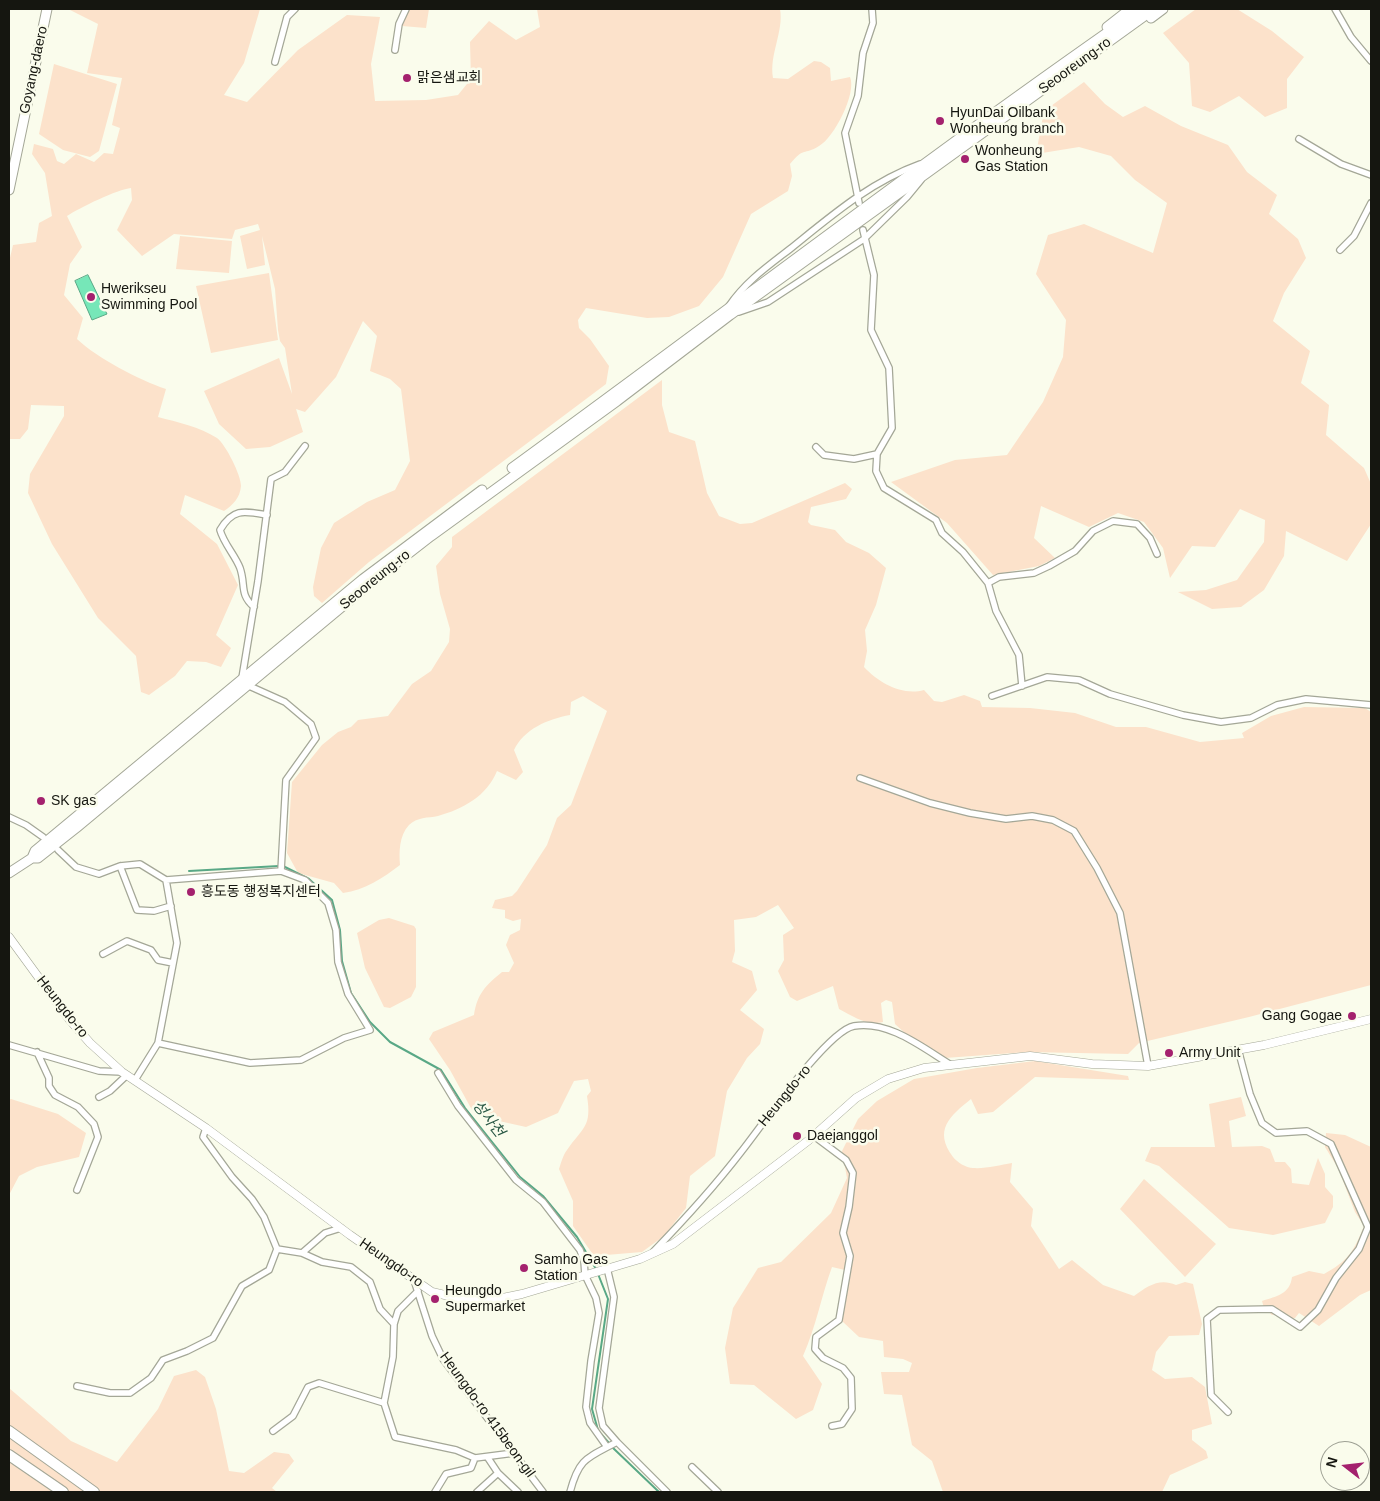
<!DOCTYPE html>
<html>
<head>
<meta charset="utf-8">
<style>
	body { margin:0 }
	#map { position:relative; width:1380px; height:1501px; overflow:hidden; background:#fafcec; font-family:Arial,sans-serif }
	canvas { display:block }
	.frame { position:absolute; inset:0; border:10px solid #151610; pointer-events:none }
	.north { position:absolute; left:1320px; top:1441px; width:50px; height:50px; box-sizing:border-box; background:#fafcec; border:1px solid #9ea094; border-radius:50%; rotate:286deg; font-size:14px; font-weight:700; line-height:20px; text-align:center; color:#151610 }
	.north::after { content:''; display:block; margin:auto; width:18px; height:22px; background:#a4216e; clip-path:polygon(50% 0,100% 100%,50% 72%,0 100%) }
</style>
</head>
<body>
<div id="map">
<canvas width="1380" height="1501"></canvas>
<div class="frame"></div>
<div class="north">N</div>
</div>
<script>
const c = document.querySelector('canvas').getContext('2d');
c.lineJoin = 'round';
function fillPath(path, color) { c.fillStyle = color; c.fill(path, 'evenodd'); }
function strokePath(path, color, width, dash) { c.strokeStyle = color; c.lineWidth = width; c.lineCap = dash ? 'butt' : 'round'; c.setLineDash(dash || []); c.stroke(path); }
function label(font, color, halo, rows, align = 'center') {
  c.font = font + ' Arial,"Noto Sans KR",sans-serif'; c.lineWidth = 5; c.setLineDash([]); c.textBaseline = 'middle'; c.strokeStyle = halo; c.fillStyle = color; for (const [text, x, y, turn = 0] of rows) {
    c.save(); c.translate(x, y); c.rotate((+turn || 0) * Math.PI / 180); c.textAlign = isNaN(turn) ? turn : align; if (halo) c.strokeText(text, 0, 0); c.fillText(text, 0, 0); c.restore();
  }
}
fillPath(new Path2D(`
	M68,9H260L244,63L224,95L247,102L298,50L347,15L380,17L371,64L375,101L426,100L458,95L471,79L470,42L489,21L516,40L540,27L537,9H780C784,32 769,54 773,78L788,79L814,61L821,62L830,68L831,81L850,77C857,93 834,138 819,146C803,156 805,146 790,164L792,176L788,191L751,214L723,277L699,306L669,317L647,318L586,308L578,320L579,328L590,339L609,366L606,384L369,562L322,603L314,596L313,587L321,548L334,523L367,502L395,490L410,461L401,389L390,379L370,371L377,336L363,321L336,377L305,412L296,409L303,432L270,447L246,449L219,424L204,391L279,358L292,394L285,348L280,341L278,330L275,289L262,236L265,265L247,269L240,236L260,230L258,224L235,230L232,239L174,234L142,256L117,230L132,200L131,188C118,189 79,208 67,216L82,247L70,264L64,295L83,318L77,339C97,358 139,380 166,389L158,417C177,422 200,427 217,438C226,445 241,475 241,486C240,498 233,505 224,511L185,495L180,514L217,544L238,585L216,635L231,648L221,667L206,662L187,661L175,676L149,695L141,692L136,656L98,618L52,544L28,493L30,474L64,416V406L31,405L28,429L20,439H9V262L13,245L36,242L39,223L52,216L45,173L32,154L34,144L53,149L57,161L64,164L76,154L94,162L104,153L113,154L120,128L112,125L122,78L87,73L98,24Z
	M409,9H429L426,28L402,26Z
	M1196,9H1237L1272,31L1304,57L1287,79V108L1265,117L1239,96L1210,112L1192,106L1189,63L1163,33Z
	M54,64L117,84L99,151L90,157L63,150L39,134Z
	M1084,82L1105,104L1123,117L1145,106L1181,126L1228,145L1247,172L1277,195L1269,214L1298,239L1306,258L1284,293L1273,321L1310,351L1301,383L1329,405L1326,435L1364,468L1371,484V524L1347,561L1286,531L1284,556L1264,590L1241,607L1212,609L1178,592L1206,590L1237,580L1264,542L1265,520L1240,509L1215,547L1192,546L1170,578L1163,548L1144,522L1118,513L1089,527L1041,506L1034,538L1055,558L1039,566L993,575L947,523L891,482L955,460L1007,455L1043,402L1063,357L1066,320L1036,274L1048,235L1084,224L1153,253L1167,203L1135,180L1111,156L1079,147L1036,154L1044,111Z
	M180,236L232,241L229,273L176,269Z
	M269,273L278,340L211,353L196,286Z
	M662,380V405L669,432L695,441L707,493L719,516L740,524L752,523L845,483L852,489L846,499L811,507L808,522L811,525L835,530L846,542L869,553L886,568L876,605L865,630L867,651L864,667C879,683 902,696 924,690L934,701L942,702L964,695L980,701L982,707L1030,708L1075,713L1116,727H1146L1200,742L1244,738L1242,733L1271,716L1304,707L1365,708L1371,712V985L1249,1017L1139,1043L1128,1054L1027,1052L945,1058L907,1035L895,1024L892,1002L886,1000L881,1003L883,1022C867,1026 854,1017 839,1009L833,986L797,1001L790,997L778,971L784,960L783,935L794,928L778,905L756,917L734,920L735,951L732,962L752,971L757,990L740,1010L764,1029L760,1044L747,1058L727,1091L715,1156L690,1176L686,1208L664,1236L642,1252L594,1256L573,1226V1201L559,1169C561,1163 563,1155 567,1150C583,1127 592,1127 587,1096L591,1091L588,1079L574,1081L558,1113L526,1127L499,1121L472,1110L450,1070L429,1039L433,1032L474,1015C477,994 486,985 502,972H509L514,963L506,945L510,935L520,930L521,919L513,921L505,918V910L492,908L495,900L512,896L517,891L547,845L557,818L571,805L607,711L583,696L571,702L570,715C548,719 524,729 514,750L523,772L516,780L497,771C487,796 463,809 438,816C428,818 417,817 409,825C399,836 399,852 400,865C383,878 365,890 343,893L334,883L298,873L287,853L292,782L322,745L338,732L351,727L358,720L388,716L412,684L431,671L449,642L450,629L440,594L436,566L452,547V537Z
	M389,918L414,926L416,929V987L411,997L390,1008L384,1007L365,968L357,933L379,920Z
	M1035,1061L1128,1076L1129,1080L1035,1077L993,1112L978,1114L971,1099C950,1116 933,1130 953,1157C957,1162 966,1168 973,1168C985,1169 1000,1165 1012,1163L1010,1182L1033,1209L1031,1226L1059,1269L1072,1260L1103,1285L1134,1296C1148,1286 1159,1278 1176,1285L1185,1282L1193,1284L1202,1324L1199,1335L1169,1336L1156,1352L1152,1370L1165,1379L1192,1377L1205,1387L1212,1424L1192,1430V1440L1206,1451L1208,1458L1170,1475L1162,1492H943L932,1461L912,1445L902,1395L884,1394L881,1372H909L912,1363L903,1359L884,1357L883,1341L859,1337L842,1321L845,1270L832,1267C821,1297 816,1327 803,1356L822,1384L813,1410L796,1419L754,1385L730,1384L725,1348L733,1308L758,1268L781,1262L831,1213L847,1178L842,1151L858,1119L877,1101L914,1079L977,1068Z
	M1241,1097L1246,1116L1229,1121L1232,1147L1262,1146L1270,1149L1275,1162H1285L1291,1169L1292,1183L1309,1185L1318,1158L1325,1174V1187L1333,1196V1207L1325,1223L1273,1235L1229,1228L1159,1166L1145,1161L1151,1147H1215L1209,1104Z
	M11,1099L58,1114L86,1133L79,1157L37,1167L19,1176L9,1195V1100Z
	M1326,1133L1345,1135L1371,1147V1290L1360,1295L1319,1326L1299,1313L1295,1318L1289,1319L1282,1313L1272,1315L1264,1308L1262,1301C1277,1296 1290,1294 1292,1277L1309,1271L1324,1274C1348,1261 1354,1251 1364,1226L1355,1212L1338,1168L1325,1147Z
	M1144,1179L1216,1244L1185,1277L1120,1209Z
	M196,1370L205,1377L216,1409L229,1471L244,1473L274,1452L289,1454L294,1461L272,1488L277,1492H9V1388L71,1441L117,1462L158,1409L174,1376Z`), '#fce2cb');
const water = new Path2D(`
	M88,275L107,314L92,320L75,281Z`);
fillPath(water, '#76e7b8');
strokePath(water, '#59a886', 1);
strokePath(new Path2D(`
	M283,866L309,879L332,900L340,930L342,961L351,993L370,1022L390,1042L441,1070L465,1108L520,1177L543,1196L577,1237L596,1269
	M189,871L279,866
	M598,1274L608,1299L592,1409L598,1430
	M601,1434L609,1443
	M612,1447L659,1492`), '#59a886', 2);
const minor = new Path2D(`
	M1335,9L1351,37L1371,61
	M395,50L399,24L406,9
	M275,62L287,17L295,9
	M1299,139L1341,164L1371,175
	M859,203L845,133L858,96L863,53L873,23L872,9
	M863,230L874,275L871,330L889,368L892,428L877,454L876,471L884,488L936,520L942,533L963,552L988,583L996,611L1019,655L1022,686
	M1340,250L1354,236L1371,203
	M729,306C745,282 768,266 790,249C831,216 870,182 920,164
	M739,312L768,302L864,239L907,197L921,180
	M816,447L824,455L854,459L877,454
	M988,583L999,577L1034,573L1049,566L1075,551L1093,531L1113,521L1137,524L1150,538L1157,554
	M254,607C239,594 246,585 240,568C235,555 224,544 220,530C233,508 244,511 267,515
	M242,678L258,581L271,479L285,472L305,446
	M247,685L285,702L311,724L316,738L286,780L281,871
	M992,696L1047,677L1079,680L1110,694L1183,715L1221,722L1251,718L1277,705L1306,699L1371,705
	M860,778L930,803L970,813L1006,819L1032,816L1053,820L1074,831L1097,868L1120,913L1148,1066
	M9,817L26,825L43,837
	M58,850L76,867L99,874L120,866L140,864L166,880L177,943L158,1043L135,1080
	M120,866L137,910L154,911L171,906
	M103,954L127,941L151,950L158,960L173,963
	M158,1043L250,1063L301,1060L344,1038L370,1030L348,994L338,962L336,930L328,903L305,880L281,871L166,880
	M9,1045L99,1071L122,1072
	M37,1052L49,1078V1086L55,1095L78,1107L94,1124L98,1137L77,1190
	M438,1073L458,1106L516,1180L543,1202L580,1250L584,1261L585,1275L596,1298L599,1313L591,1361L586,1407L590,1423L607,1447
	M99,1097L110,1091L127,1075
	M206,1128L203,1137L232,1177L252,1199L264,1217L277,1249
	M814,1136L846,1160L853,1173L849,1207L843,1233L850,1256L839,1320L816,1337L815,1349L823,1358L843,1368L851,1378L852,1409L842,1424L832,1426
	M653,1252C684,1220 714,1187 741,1152C761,1127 827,1031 854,1026C889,1020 923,1048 951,1065
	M302,1253L325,1233L341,1228
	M607,1268L614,1297L599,1408L603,1426L617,1442
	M414,1280L432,1336L443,1359L543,1492
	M394,1324L398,1311L418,1291
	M77,1386L110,1393H130L151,1378L163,1360L187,1351L213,1338L242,1286L269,1270L277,1249L302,1253L322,1262L351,1267L370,1282L380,1309L394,1324L393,1357L384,1403L395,1437L456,1450L475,1458L514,1453
	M1228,1412L1211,1395L1207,1319L1219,1310L1272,1309L1300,1327L1318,1310L1336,1278L1359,1249L1368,1227L1331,1144L1307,1131L1276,1133L1262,1123L1250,1094L1238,1049
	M273,1431L293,1416L308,1387L319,1383L384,1403
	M488,1458L498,1473L518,1492
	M692,1467L718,1492
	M435,1492L446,1474L471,1468L475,1458
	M477,1492L498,1473
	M570,1492C579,1458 587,1458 617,1442L667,1492`);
const tertiary = new Path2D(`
	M9,937L69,1019L90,1043L122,1072L206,1128L350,1235L432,1292L466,1300L488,1301L522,1294L640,1259L673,1244L809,1140L856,1098L888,1079L924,1068L1030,1056L1092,1064L1148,1066L1264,1045L1371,1019`);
const primary = new Path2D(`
	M1151,18L1163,9
	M1107,27L1130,9
	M9,190L47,9
	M512,468C722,315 928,157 1141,9
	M32,858L35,851L363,579L482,490
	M9,873L32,858H38L76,828L368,585L431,536L617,401L730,315L1154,9`);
const motorway = new Path2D(`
	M9,1431L94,1492
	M9,1455L63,1492`);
strokePath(minor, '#a4a797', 8);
strokePath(tertiary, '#a4a797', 9);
strokePath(primary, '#a4a797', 11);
strokePath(motorway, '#a4a797', 12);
strokePath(minor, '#fff', 5.5);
strokePath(tertiary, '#fff', 8);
strokePath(primary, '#fff', 9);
strokePath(motorway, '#fff', 10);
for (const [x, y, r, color] of [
	[407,78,5,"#a4216e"],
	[940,121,5,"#a4216e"],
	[965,159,5,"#a4216e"],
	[91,297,5,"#a4216e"],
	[41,801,5,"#a4216e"],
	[191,892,5,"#a4216e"],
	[1352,1016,5,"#a4216e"],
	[1169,1053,5,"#a4216e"],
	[797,1136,5,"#a4216e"],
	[524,1268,5,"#a4216e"],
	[435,1299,5,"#a4216e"]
]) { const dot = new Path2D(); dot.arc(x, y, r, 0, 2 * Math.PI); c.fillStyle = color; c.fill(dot); strokePath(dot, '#fafcec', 2); }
label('14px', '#151610', '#fafcec', [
	["Seooreung-ro",1075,66,-36],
	["Goyang-daero",34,70,-78],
	["Seooreung-ro",375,580,-39],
	["Heungdo-ro",62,1007,52],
	["Heungdo-ro",785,1096,-51],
	["Heungdo-ro",391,1263,35],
	["Heungdo-ro 415beon-gil",487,1415,54]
]);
label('14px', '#151610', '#fafcec', [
	["맑은샘교회",417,78],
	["HyunDai Oilbank",950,113],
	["Wonheung branch",950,129],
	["Wonheung",975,151],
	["Gas Station",975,167],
	["Hwerikseu",101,289],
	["Swimming Pool",101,305],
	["SK gas",51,801],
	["흥도동 행정복지센터",201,892],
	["Gang Gogae",1342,1016,"right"],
	["Army Unit",1179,1053],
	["Daejanggol",807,1136],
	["Samho Gas",534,1260],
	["Station",534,1276],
	["Heungdo",445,1291],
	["Supermarket",445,1307]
], 'left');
label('italic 15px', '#285744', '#fafcec', [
	["성사천",488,1119,52]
]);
</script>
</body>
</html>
